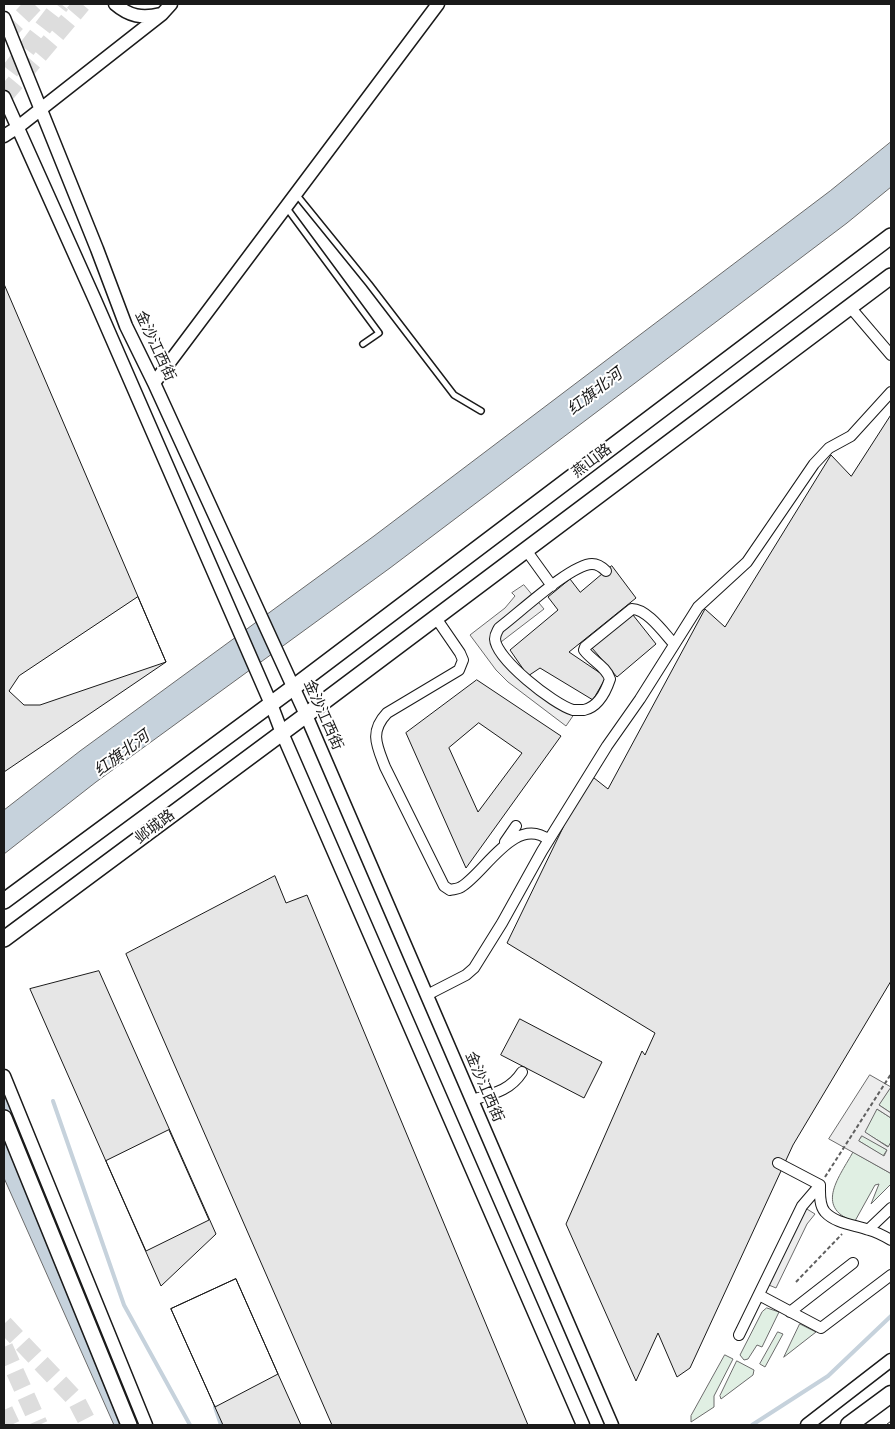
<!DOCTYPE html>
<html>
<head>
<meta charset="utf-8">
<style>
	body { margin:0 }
	#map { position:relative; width:895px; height:1429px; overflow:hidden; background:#fff; font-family:"Libre Baskerville",serif }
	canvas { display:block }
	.frame { position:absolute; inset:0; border:5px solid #1a1a1a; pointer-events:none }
</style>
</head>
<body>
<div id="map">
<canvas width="895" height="1429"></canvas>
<div class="frame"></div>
</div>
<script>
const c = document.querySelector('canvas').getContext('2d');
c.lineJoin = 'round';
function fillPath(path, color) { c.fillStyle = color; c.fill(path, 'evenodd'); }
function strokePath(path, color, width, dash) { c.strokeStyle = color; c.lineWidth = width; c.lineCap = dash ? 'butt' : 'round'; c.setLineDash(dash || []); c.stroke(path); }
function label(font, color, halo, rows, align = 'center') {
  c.font = font + ' "Libre Baskerville","Noto Sans SC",serif'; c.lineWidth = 4; c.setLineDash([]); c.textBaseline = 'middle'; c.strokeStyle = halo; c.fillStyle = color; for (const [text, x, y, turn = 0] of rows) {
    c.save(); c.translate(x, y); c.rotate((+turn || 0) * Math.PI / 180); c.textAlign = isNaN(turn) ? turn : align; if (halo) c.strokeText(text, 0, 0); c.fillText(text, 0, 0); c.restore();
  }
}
const green = new Path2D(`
	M891,1087V1113L879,1105Z
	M877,1109L891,1118V1142L889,1147L864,1132Z
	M863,1135L887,1150L883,1156L859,1141Z
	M853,1152L890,1173L891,1172V1184L871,1204L879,1184L875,1185L855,1221H853C814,1207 840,1176 853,1152Z
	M767,1308L779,1312L762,1347L757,1345L748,1359L744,1360L740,1355L762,1312Z
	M800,1324L816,1332L784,1357Z
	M778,1332L783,1334L765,1367L760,1364Z
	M725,1355L733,1359L714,1396V1407L691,1422V1416Z
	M737,1361L754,1370L753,1375L721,1399L720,1396Z`);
fillPath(green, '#e0efe3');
strokePath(green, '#6a6a6a', 1);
const parking = new Path2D(`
	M524,585L544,609L497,645L528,682L577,710L566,726L508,682L496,670L470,635L505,608L515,596L512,593Z
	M870,1075L891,1087L879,1105L891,1113V1118L877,1109L865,1132L888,1147L891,1142V1172L890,1173L829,1139ZM862,1136L887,1150L884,1156L859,1141Z
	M802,1206L815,1214L807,1224L776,1288L764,1283Z`);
fillPath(parking, '#ededed');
strokePath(parking, '#6a6a6a', 1);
const water = new Path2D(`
	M891,142V187L847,223L390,568L96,782L4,854V810L80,751L374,536L830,191Z
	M4,1093L152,1425H114L4,1178Z`);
fillPath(water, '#c6d2dc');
strokePath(water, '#6a6a6a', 1);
strokePath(new Path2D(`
	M53,1101L124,1305L190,1425
	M215,1407L221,1425
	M752,1425L828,1376L891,1316`), '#c6d2dc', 4);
const building = new Path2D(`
	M4,284L166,662L4,772Z
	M891,415V981L793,1145L690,1368L677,1377L658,1333L636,1381L566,1224L642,1051L645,1055L655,1033L507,943L589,774L608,789L705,609L725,627L831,455L851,476Z
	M612,566L636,598L569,652L606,677L593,700L540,668L528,676L510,650L558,610L548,597L570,579L580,592Z
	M138,597L166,662L40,705H24L9,691L19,676Z
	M633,615L656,644L617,677L592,648Z
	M477,680L561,736L466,868L406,733ZM479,723L522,753L478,812L449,748Z
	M275,876L286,903L307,895L528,1425H332L126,954Z
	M99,971L216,1234L161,1286L30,989Z
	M520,1019L602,1062L584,1098L501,1055Z
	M169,1130L209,1220L146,1251L106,1161Z
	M236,1279L278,1374L215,1407L171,1309Z
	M236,1279L278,1374L301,1425H223L171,1309Z`);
fillPath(building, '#e6e6e6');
strokePath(building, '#1a1a1a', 1);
strokePath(new Path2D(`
	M4,36L34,4
	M10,71L61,4
	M4,96L82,4
	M4,1324L76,1400L89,1425
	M4,1347L39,1425
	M4,1410L11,1425`), '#ddd', 18, [18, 9]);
const service = new Path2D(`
	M296,194L369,284L454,395L481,411
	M286,207L379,333L363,344`);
const minor = new Path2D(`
	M850,307L891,355
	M526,550L552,586
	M606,571C602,567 598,564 592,564C571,564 518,614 499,628C497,632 495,634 495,639C496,659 553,704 573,710C575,710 581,710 584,710C598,707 606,691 610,679C606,666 592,661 584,650L585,647L632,609C647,609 664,633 674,644
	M436,618L460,653L463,660L459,670L387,713C369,732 377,746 385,767L444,886L450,890C454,889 458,889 461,887C485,873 515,814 549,840
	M505,842L516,826
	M427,995L466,975L474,968L502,923L542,851L607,746L640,699L698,607L747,562L814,464L829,448L851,436L891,392
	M472,1100C492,1094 510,1091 522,1072
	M778,1163L820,1185
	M820,1185C820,1194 819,1205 825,1212C836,1224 856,1225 869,1230C877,1232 884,1236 891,1240
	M869,1229L891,1208
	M759,1295L821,1328L891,1275
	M790,1312L853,1263
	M739,1335L802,1206L820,1185`);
const tertiary = new Path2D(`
	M115,4C129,16 142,19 161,14
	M4,18L97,249L126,326L154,383L306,715L612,1425
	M4,97L95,300L271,704L282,733L583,1425
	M4,136L18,127L162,14L171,4
	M154,383L438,4
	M4,1076L146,1425
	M807,1425L891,1360`);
const secondary = new Path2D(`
	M4,901L294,687L891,236
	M4,939L306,715L891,276
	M4,1118L129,1425`);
const primary = new Path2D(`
	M849,1425L891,1394`);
strokePath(service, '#1a1a1a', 8);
strokePath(minor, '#1a1a1a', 12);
strokePath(tertiary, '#1a1a1a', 15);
strokePath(secondary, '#1a1a1a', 18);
strokePath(primary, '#1a1a1a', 19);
strokePath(new Path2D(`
	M825,1177L891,1074
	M796,1282L842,1234`), '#5f5f5f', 2, [4, 2.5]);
strokePath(service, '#fff', 5);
strokePath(minor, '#fff', 10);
strokePath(tertiary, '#fff', 12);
strokePath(secondary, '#fff', 15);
strokePath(primary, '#fff', 16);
strokePath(new Path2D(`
	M886,1425L891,1421`), '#1a1a1a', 1);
label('15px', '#1a1a1a', '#fff', [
	["金沙江西街",155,346,65],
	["燕山路",592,461,-37],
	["金沙江西街",323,715,66],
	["邺城路",155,827,-37],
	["金沙江西街",484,1087,67]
]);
label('italic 16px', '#1a1a1a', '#fff', [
	["红旗北河",595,392,-38],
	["红旗北河",122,754,-37]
]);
</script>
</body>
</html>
